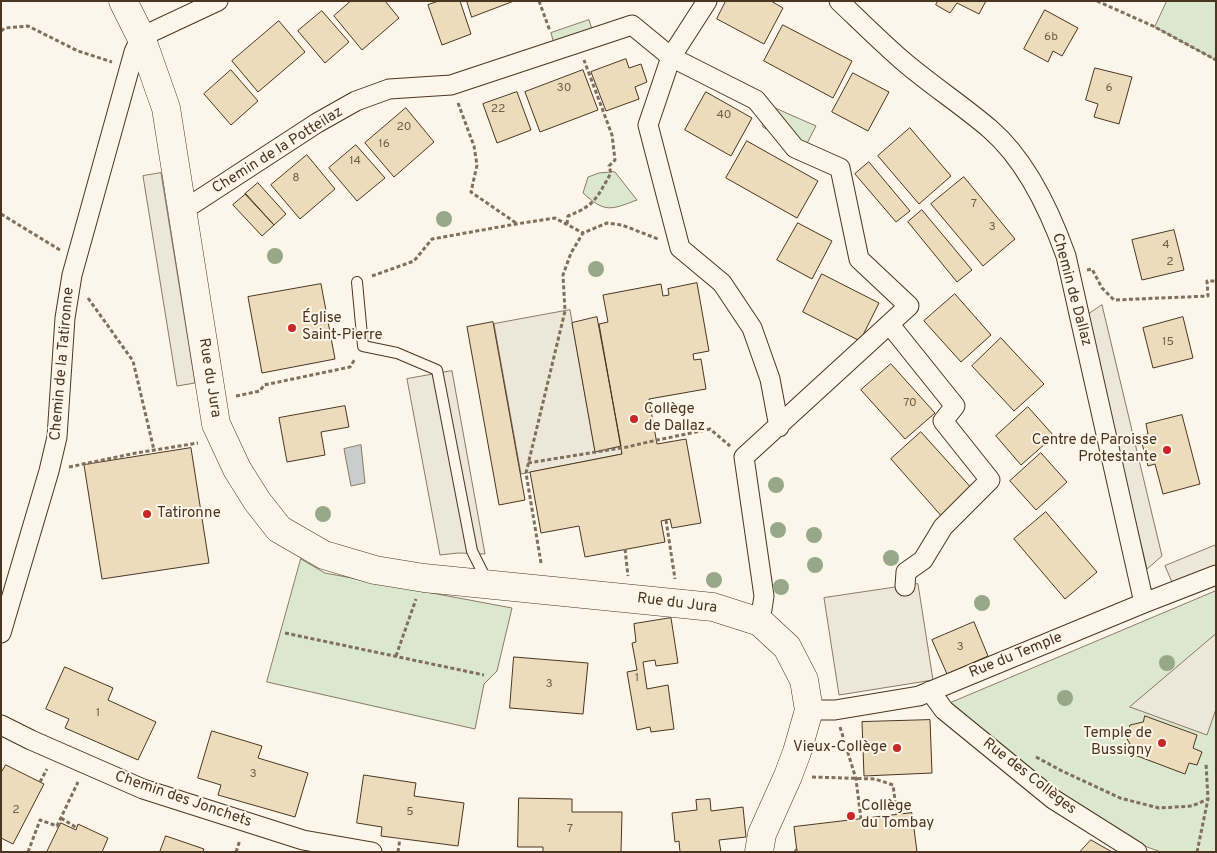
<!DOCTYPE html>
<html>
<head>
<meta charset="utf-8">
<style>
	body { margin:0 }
	#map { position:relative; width:1217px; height:853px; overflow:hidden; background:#fbf6e9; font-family:Overpass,sans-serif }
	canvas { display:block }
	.frame { position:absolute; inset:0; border:2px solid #4a3520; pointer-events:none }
</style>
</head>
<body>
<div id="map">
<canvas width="1217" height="853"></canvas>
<div class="frame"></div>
</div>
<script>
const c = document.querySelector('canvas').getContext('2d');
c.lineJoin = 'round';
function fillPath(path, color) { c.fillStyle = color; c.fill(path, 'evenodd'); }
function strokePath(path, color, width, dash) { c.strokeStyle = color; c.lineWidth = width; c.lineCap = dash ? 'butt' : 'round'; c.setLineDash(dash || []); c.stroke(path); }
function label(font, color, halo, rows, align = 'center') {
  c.font = font + ' Overpass,sans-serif'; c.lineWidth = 4; c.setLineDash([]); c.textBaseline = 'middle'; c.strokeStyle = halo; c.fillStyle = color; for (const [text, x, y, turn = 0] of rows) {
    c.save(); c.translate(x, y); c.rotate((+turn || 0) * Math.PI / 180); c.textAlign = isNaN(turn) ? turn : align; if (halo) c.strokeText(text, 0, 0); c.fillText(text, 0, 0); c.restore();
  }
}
const green = new Path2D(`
	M1167,1H1216V60L1155,27Z
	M589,20L595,38L556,51L551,33Z
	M766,104L816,126L803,151L763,127Z
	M615,172L637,200C610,210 605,213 583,193L588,177L599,173Z
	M301,559L325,573L512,608L497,671L484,684L475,729L267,682Z
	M1216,591V852H1161L1147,847L1045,784L948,704Z`);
fillPath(green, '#dce7d0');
strokePath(green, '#887966', 1);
const parking = new Path2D(`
	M161,173L195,383L177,386L143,176Z
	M1102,305L1162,556L1147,569L1086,316Z
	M570,310L595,451L621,446L622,454L521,474L494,324Z
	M452,371L485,554L458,553L440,555L407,379Z
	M1216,545V565L1172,582L1165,566Z
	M918,584L933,680L839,695L824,598Z
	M1216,634V709L1207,735L1130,707Z`);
fillPath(parking, '#ede7d9');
strokePath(parking, '#887966', 1);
const water = new Path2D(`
	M361,445L365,483L351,486L344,449Z`);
fillPath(water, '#c9cecd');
strokePath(water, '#887966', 1);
const building = new Path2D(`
	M351,1H385L399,18L362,50L334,16Z
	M439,1H460L471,34L442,45L428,5Z
	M467,1H514L472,17Z
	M726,1H771L783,8L764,44L717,19Z
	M938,1H986L979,14L957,3L950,13L936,5Z
	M1045,10L1078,28L1062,56L1053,51L1048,62L1024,49Z
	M322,11L349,42L325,63L298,31Z
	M279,21L305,52L258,92L232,61Z
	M783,25L852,61L833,98L764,61Z
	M626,59L629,68L641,64L647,82L635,87L639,99L606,111L591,72Z
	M1095,68L1132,77L1119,124L1094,117L1098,104L1086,100Z
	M231,70L258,101L231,125L204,94Z
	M583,70L598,110L540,132L525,92Z
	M853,73L889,92L868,131L832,112Z
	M517,92L531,130L497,143L483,104Z
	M706,92L752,118L731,156L685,130Z
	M406,108L434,142L394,177L365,143Z
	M910,128L951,176L919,204L878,156Z
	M747,141L818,181L797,218L726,178Z
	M356,145L385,178L357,201L329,168Z
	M307,155L335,189L300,219L271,185Z
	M869,162L910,211L896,222L855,174Z
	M964,177L1015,239L983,266L931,204Z
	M258,183L286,214L274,225L245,194Z
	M246,194L274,225L262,236L233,205Z
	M922,210L972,270L957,282L908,222Z
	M798,223L832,241L812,279L777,260Z
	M1174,230L1184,270L1142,280L1132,240Z
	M822,274L879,303L860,341L803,312Z
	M697,283L709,351L693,354L694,360L701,359L706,389L649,399L657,444L686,439L701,523L672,528L670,519L661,521L665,542L585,557L579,526L541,533L530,472L622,454L599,324L608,322L603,295L661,284L663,296L669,295L668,289Z
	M321,284L335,359L262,373L248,297Z
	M955,294L991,335L961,362L924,321Z
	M597,317L621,446L595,452L572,323Z
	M1183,317L1193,358L1153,368L1143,328Z
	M493,322L525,500L499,505L467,327Z
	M1001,338L1044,384L1014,411L972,366Z
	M891,364L935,413L905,439L861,390Z
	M345,406L349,427L321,432L325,455L287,462L279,418Z
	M1028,407L1054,436L1021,465L996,436Z
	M1182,415L1200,484L1163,494L1155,464L1148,466L1140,436L1148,434L1146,424Z
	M921,432L975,492L944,519L891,459Z
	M191,448L209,563L102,579L84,465Z
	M1041,453L1067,482L1036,510L1010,481Z
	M1046,512L1097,572L1065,599L1014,539Z
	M671,618L678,663L656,666L655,660L643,662L647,689L668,685L674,729L651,732L650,727L637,730L627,672L637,670L632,643L636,642L634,624Z
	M974,622L988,656L947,674L932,640Z
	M514,657L588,663L583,714L510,708Z
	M65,667L113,688L108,700L156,722L138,760L65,728L69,719L46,709Z
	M1145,716L1197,735L1193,748L1202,752L1197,765L1189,763L1185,774L1132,754L1133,749L1126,737L1130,725L1143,722Z
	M930,720L932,773L864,776L862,722Z
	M212,731L262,746L258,758L308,773L295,817L218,795L221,785L198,778Z
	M6,765L44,784L13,844L1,838V773Z
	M364,775L416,783L414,796L464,803L458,846L381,836L382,827L357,823Z
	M519,798L572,799V812H622L621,852H543V847H518Z
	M710,799L711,811L743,807L746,837L719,840L721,852H680L679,841L675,842L672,813L697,810L696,800Z
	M912,813L917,852H797L794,827Z
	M61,823L76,830L78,824L108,838L102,852H47Z
	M166,836L204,849L203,852H160Z
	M1091,840L1112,852H1080Z`);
fillPath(building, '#ecdcbc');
strokePath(building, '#4a3520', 1);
const lane = new Path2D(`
	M357,282L363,346L397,353L437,370L472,551L487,581`);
const street = new Path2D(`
	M707,1L671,57L648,125L680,248L722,283L752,328L770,379L779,427
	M839,1C860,21 881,42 903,61C931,85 962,105 990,129C1027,161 1050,211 1066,256L1144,603
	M182,211L317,123L356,101L389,89L451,85L632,25L671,57L756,100L795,148L840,168L859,259L909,306L744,457L764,596L760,622
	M890,325L955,406L943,421L990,480L943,527L923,560L906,572L905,586
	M1,633L49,471L57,437L65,318L72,275L134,52L141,37L218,1
	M930,691L944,710L1053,799L1137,852
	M809,710H835L919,696L1144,603L1216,575
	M1,725L31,740L143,789L303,840L372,852`);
const secondary = new Path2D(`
	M123,1L141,37L166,108L216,424L237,469L257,501L279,529L324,555L375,570L424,578L713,607L760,622L787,647L804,680L809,710L797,752L788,776L762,834L759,852`);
strokePath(lane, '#4a3520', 12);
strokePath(street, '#4a3520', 21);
strokePath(secondary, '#4a3520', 29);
strokePath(new Path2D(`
	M539,1L550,31
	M1097,1L1153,26L1216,60
	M1,31L5,28L28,26L78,51L112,62
	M458,103L474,146L477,165L471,192L516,223
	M1,214L60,250
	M567,224L568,216C596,205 597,197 611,173L609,166L615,160L612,135L584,60
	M1087,270L1092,269L1102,288L1114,300L1208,296L1207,281H1216
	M372,276L414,261L432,239L516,224L555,218L583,233
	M88,298L133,361L154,450
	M236,396L260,391L264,385L350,367L355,359
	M528,463L627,447L648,442L710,429L730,446
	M69,467L136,453L198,443
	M666,520L675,579
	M625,549L628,576
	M541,563L526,473L565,311L563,275L571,253L583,233L607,223L622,225L658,239
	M285,633L484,675
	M396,656L416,599
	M840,727L856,779L861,819
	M1036,757L1062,771L1120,798L1159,808L1192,806L1208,799L1206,763
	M812,777L875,779L893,785L897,815
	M40,782L47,769
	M61,818L77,828
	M28,852L40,820L57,826L78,782
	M236,852L240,840
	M398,852L400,838
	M795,852L797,849
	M1197,852L1208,799`), '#7f6f5c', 3, [4, 2.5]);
strokePath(lane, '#fbf6e9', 10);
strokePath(street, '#fbf6e9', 19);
strokePath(secondary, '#fbf6e9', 28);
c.fillStyle = '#96a887';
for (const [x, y] of [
	[444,219],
	[275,256],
	[596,269],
	[776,485],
	[323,514],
	[778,530],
	[814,535],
	[891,558],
	[815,565],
	[714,580],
	[781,587],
	[982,603],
	[1167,663],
	[1065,698]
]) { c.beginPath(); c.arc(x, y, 8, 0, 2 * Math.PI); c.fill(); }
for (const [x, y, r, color] of [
	[292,328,5,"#c62828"],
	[634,419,5,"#c62828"],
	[1167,450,5,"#c62828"],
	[147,514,5,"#c62828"],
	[1162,743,5,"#c62828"],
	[897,748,5,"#c62828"],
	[851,816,5,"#c62828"]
]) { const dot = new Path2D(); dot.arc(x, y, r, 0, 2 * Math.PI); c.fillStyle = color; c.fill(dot); strokePath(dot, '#fbf6e9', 2); }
label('12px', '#725f47', null, [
	["6b",1051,38],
	["30",564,89],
	["6",1109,89],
	["22",498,110],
	["40",724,116],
	["20",404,128],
	["16",384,145],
	["14",355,162],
	["8",296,179],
	["7",974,205],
	["3",992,228],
	["4",1166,246],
	["2",1170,263],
	["15",1168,343],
	["70",910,404],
	["3",960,648],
	["1",637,679],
	["3",549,685],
	["1",98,714],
	["3",253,775],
	["2",16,811],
	["5",410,813],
	["7",570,830]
]);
label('15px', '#4a3520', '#fbf6e9', [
	["Chemin de la Potteilaz",278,151,-32],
	["Chemin de Dallaz",1071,290,75],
	["Chemin de la Tatironne",63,364,-85],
	["Rue du Jura",209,378,81],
	["Rue du Jura",677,604,7],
	["Rue du Temple",1016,656,-22],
	["Rue des Collèges",1029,777,38],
	["Chemin des Jonchets",183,800,19]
]);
label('15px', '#4a3520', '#fbf6e9', [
	["Église",302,319],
	["Saint-Pierre",302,336],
	["Collège",644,410],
	["de Dallaz",644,427],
	["Centre de Paroisse",1157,441,"right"],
	["Protestante",1157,458,"right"],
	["Tatironne",157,514],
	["Temple de",1152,734,"right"],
	["Bussigny",1152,751,"right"],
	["Vieux-Collège",887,748,"right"],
	["Collège",861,807],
	["du Tombay",861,824]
], 'left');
</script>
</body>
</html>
